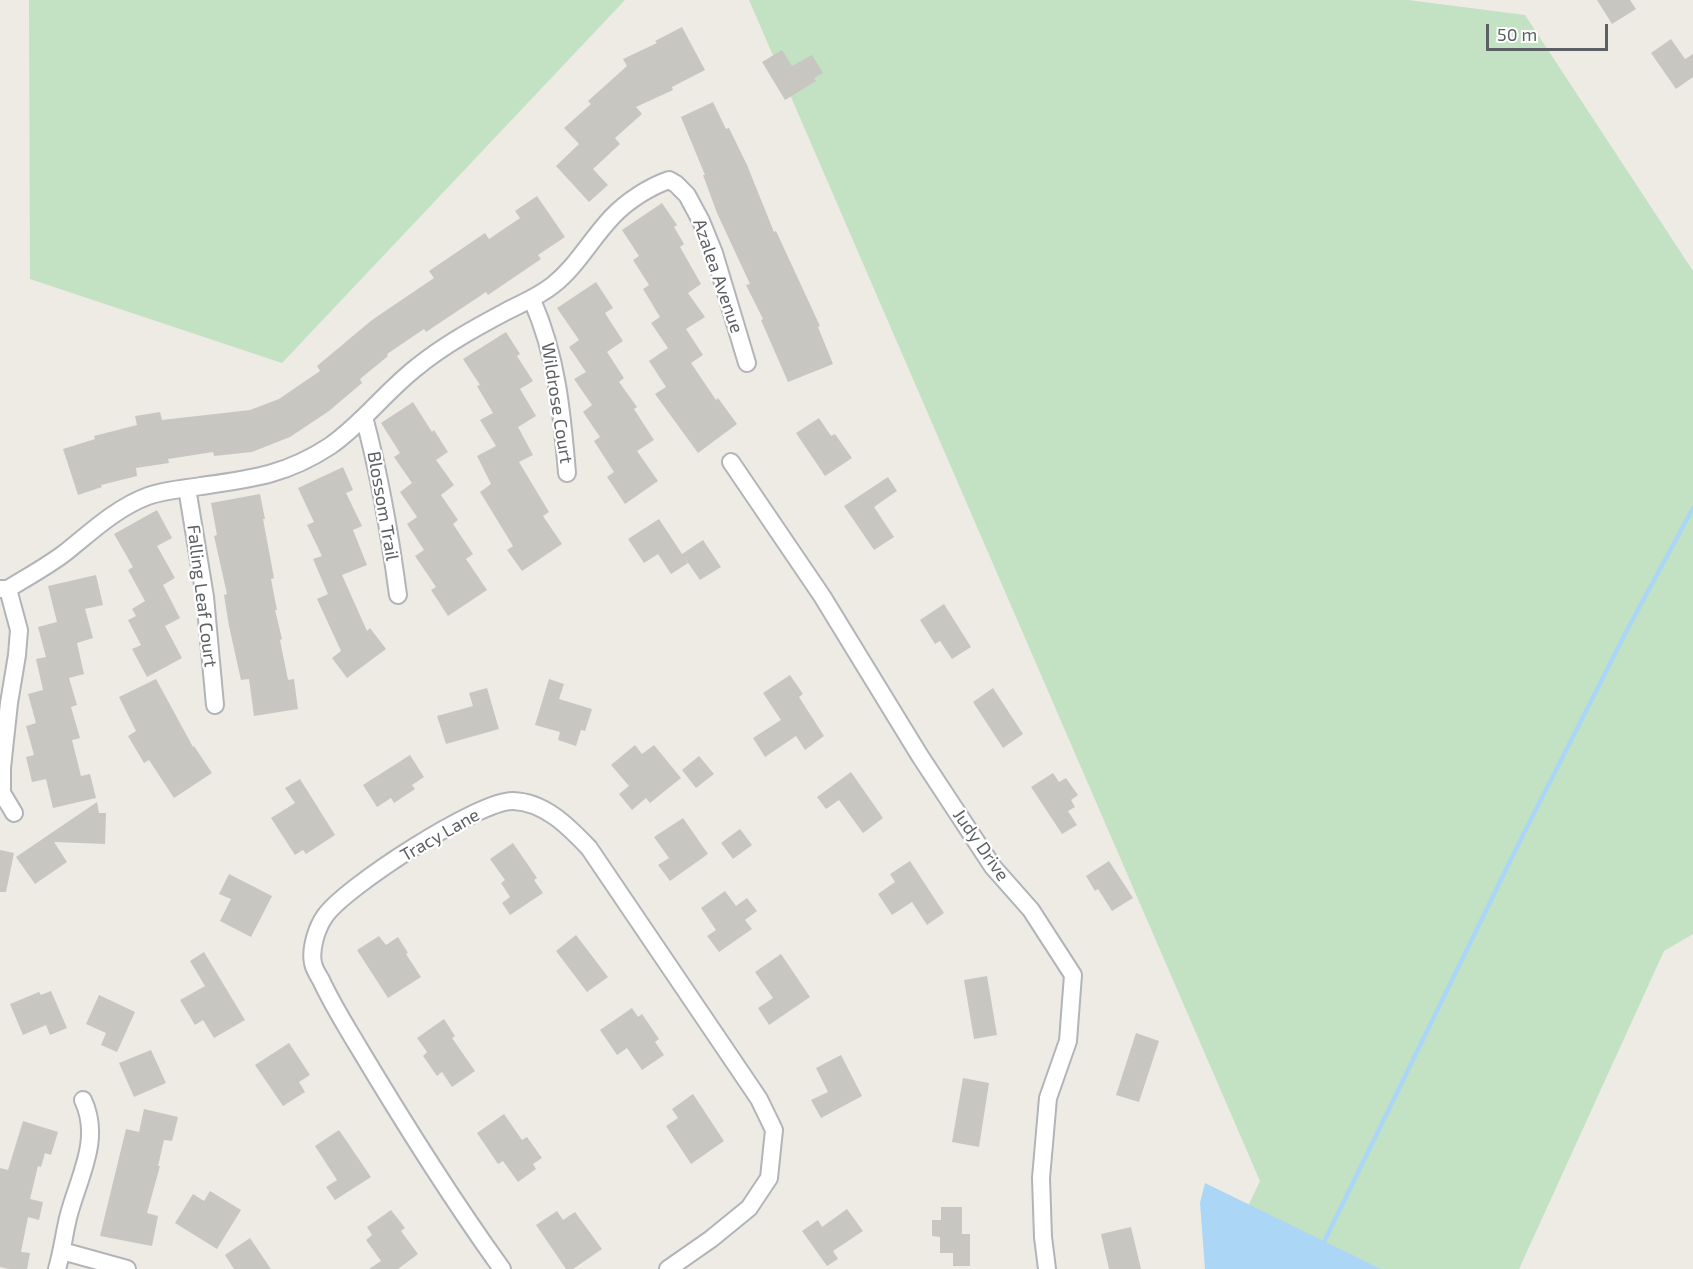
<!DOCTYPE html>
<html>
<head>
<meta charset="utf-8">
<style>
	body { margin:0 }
	#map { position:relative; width:1693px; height:1269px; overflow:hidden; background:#edebe4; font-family:"Exo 2",sans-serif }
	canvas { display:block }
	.scale { position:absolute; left:1486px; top:24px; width:122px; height:27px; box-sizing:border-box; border:3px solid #5c5f63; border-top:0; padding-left:8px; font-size:18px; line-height:21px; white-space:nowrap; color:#5c5f63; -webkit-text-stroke:4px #fff; paint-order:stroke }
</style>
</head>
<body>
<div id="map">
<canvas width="1693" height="1269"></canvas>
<div class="scale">50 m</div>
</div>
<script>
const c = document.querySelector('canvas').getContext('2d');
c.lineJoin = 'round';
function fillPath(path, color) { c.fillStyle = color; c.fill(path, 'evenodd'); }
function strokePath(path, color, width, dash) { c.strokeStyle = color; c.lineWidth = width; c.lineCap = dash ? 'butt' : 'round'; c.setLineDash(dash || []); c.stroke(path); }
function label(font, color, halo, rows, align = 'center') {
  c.font = font + ' "Exo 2",sans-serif'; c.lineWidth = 4.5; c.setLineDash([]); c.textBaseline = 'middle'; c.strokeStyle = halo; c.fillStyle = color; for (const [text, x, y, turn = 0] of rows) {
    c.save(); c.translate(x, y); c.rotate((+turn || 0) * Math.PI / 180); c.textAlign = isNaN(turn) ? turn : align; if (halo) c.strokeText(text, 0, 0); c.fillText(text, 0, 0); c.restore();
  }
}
fillPath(new Path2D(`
	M29,0H625L282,363L30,279Z
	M749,0H1408L1525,15L1693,271V934L1664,951L1519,1269H1218L1260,1181Z`), '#c3e2c3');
fillPath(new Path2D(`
	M1205,1183L1381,1269H1205L1200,1203Z`), '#acd6f5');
strokePath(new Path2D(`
	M1325,1240L1518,845L1626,632L1693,508`), '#acd6f5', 4.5);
fillPath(new Path2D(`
	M1597,0H1630L1636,9L1612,24Z
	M682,27L705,70L672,87L673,90L636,107L642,114L615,138L620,144L593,169L608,185L589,202L556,166L579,144L564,128L591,104L588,101L627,66L623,59L657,43L655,41Z
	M1671,39L1685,59L1693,54V77L1676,89L1651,53Z
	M782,50L792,66L812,55L823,73L814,78L816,81L785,100L762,62Z
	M713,102L726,129L729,128L747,165L774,232L776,231L820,326L818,327L833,364L788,382L761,320L763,319L746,285L750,284L717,213L703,175H705L681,117Z
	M537,196L565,237L538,255L541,259L488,295L486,292L426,332L424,329L387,354L388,356L360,379L362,383L329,411L290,437L252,452L214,456L213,452L168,459L169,463L136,468L137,476L101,485L102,487L78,495L63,449L95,439L94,436L137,425L135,416L160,412L162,420L250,410L279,399L320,371L317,366L372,320L434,278L429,271L485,233L489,239L520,218L515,211Z
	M662,203L677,225L674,227L684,244L680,247L701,284L688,293L705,317L686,329L703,355L691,363L716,400L718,398L737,424L698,453L655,394L666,387L649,361L668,348L651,323L660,317L643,289L649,285L633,260L639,256L622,230Z
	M596,282L613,308L605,313L623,341L607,352L624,378L619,382L637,407L634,409L654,440L637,451L658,481L625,504L607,477L614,472L594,441L600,437L583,412L592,405L574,379L586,372L569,347L579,340L557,308Z
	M506,332L520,354L517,356L533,381L520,389L536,416L518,427L533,455L519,462L549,512L543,516L562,544L522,571L507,550L513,546L480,492L491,484L477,456L496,446L480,420L493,413L477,386L480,385L463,359Z
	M413,402L432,432L434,430L448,452L436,460L454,485L441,495L458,520L453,524L473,554L466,559L487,590L448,616L431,590L436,587L415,556L424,550L407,524L417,517L400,492L412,483L394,457L400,453L381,423Z
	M819,418L831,436L835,434L852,458L825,476L796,433Z
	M343,467L353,490L346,493L362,526L353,530L367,565L342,575L367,631L370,628L386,649L347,678L332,658L341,651L317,599L328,594L313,559L322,556L307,525L314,522L298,488Z
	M888,477L897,491L874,507L894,537L874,550L844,506Z
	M260,494L265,519H263L274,578L271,579L277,610H275L282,639L280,640L288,680L294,679L298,709L254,716L249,679L241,680L229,626L224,595L227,594L214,536L217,535L211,503Z
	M157,510L172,538L157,546L175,578L163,585L180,618L165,626L182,658L147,677L132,649L141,645L128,620L136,616L132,609L145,601L128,570L133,567L114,534Z
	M659,519L688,563L671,574L658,554L644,563L628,539Z
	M703,540L721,567L700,580L682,554Z
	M96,575L103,605L85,609L93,638L77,643L84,674L69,678L77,705L71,707L80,738L72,740L81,776L90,774L96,798L53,808L46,779L32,782L26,757L34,755L26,726L36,723L28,694L43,690L36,659L46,657L38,627L57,622L48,586Z
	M944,604L971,647L952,659L940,641L935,644L920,620Z
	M790,675L803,694L799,697L824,736L805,750L796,736L765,757L753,738L781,720L763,693Z
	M156,679L193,747L194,746L212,773L174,798L149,760L144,763L128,736L136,731L119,697Z
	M549,679L564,684L559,699L592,709L585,731L581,730L576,746L558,740L560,732L535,725Z
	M487,688L499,729L446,744L437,716L473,706L469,693Z
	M993,688L1023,734L1003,748L973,702Z
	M635,745L642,754L654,745L681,778L650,803L646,798L632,810L619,794L629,786L611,765Z
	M410,755L424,777L412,785L415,789L394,803L391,798L377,807L363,785Z
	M699,756L714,774L696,788L682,770Z
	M851,772L883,818L863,833L839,800L826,809L817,797Z
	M1053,773L1059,782L1066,778L1078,795L1071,800L1075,807L1068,811L1077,825L1062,834L1031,787Z
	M300,779L335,835L306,854L303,850L295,855L271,818L295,803L285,788Z
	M97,802L99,813H106L105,844L54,842L67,862L35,884L16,857Z
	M683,818L708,854L670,881L658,865L669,858L654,837Z
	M740,829L752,845L733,859L721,843Z
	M513,843L537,878L534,880L543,893L510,915L502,903L510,897L501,883L505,880L490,859Z
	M0,850L14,853L6,892H0Z
	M910,861L944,913L927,925L912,902L892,915L878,894L895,882L890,874Z
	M1109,861L1133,898L1112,911L1098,889L1095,891L1086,876Z
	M229,874L272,896L251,937L220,921L231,899L219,894Z
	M725,891L736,906L747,898L757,911L745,920L752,929L719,952L707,936L716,930L701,908Z
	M576,935L608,977L587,992L556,951Z
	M379,936L386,945L398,937L408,953L406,954L421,977L388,998L357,950Z
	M204,952L245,1020L214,1038L203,1020L195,1025L180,1000L205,986L190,961Z
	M781,954L810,997L769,1025L758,1008L773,998L755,972Z
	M987,976L997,1035L974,1039L964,980Z
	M51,991L67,1028L50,1035L46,1025L23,1035L10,1004L39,992L41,995Z
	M99,995L135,1012L117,1052L101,1045L106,1033L86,1024Z
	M632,1008L638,1017L642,1014L659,1039L655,1042L664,1055L642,1070L627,1048L617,1055L600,1030Z
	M444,1019L455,1036L452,1038L475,1071L452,1087L442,1072L437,1076L423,1056L427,1052L417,1038Z
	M1136,1033L1159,1041L1139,1102L1116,1095Z
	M289,1043L310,1075L299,1082L305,1092L283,1106L255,1065Z
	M151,1050L166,1083L134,1097L119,1063Z
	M841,1055L862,1096L821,1118L811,1100L828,1092L816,1068Z
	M963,1078L989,1083L979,1147L952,1142Z
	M693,1094L724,1141L691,1164L666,1126L678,1118L672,1109Z
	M144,1109L178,1117L172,1141L164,1140L158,1166H160L147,1213L158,1216L152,1246L100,1236L126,1129L139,1132Z
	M504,1114L522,1140L527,1137L542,1158L533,1164L536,1169L518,1182L503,1161L498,1164L477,1133Z
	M23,1121L58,1132L51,1155L45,1153L41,1167L38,1166L30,1199L43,1202L39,1220L28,1217L21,1252L30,1253L27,1269H9L0,1267V1168L8,1170Z
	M339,1130L371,1177L335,1200L326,1187L337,1180L315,1146Z
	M210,1191L241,1210L217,1249L175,1223L193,1194L204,1201Z
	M941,1207H962V1234H970V1266H953V1253H940V1237L932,1236V1220H941Z
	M847,1209L863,1231L833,1251L838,1259L827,1266L802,1231L818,1220L822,1227Z
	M391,1210L405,1228L401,1231L418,1254L398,1269H369L381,1261L366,1240L372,1235L367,1227Z
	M557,1211L563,1220L575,1212L602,1249L573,1269H566L536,1225Z
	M1131,1227L1141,1269H1109L1101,1234Z
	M250,1238L271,1269H234L225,1255Z`), '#c8c6c1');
const minor = new Path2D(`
	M532,300C557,356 562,413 567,473
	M364,417C380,476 390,535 398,595
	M731,462L822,596L920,756L993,867L1031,910L1073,975L1068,1041L1048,1098L1041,1178L1043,1237L1047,1269
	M187,488L205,597L215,705
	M0,589H8C27,577 48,566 66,552C91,532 116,508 148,496C165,490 183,489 201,486C251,479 286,475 330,446C362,424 386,391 417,367C444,345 475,328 505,312C522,303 538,297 553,285C577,266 591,239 612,217C627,201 649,187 669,180L676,184L687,195L701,221L714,253L747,363
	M8,589L19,630L17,655L9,703L2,768V793L14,813
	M62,1251L127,1269
	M57,1269C62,1252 64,1235 68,1218C78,1178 102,1140 83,1100
	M502,1269C450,1197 402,1120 356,1043C344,1023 331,1002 321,980C318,975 314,969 313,963C310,949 317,927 325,916C345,887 479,800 513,801C545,802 569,827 589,848L759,1099L774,1130L769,1178L749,1208L711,1239L668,1269`);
strokePath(minor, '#b1b4b8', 20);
strokePath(minor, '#fff', 16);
label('18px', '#5c5f63', '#fff', [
	["Azalea Avenue",718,276,71],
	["Wildrose Court",557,403,81],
	["Blossom Trail",383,506,80],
	["Falling Leaf Court",202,596,83],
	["Tracy Lane",440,835,-30],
	["Judy Drive",981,845,55]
]);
</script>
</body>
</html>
